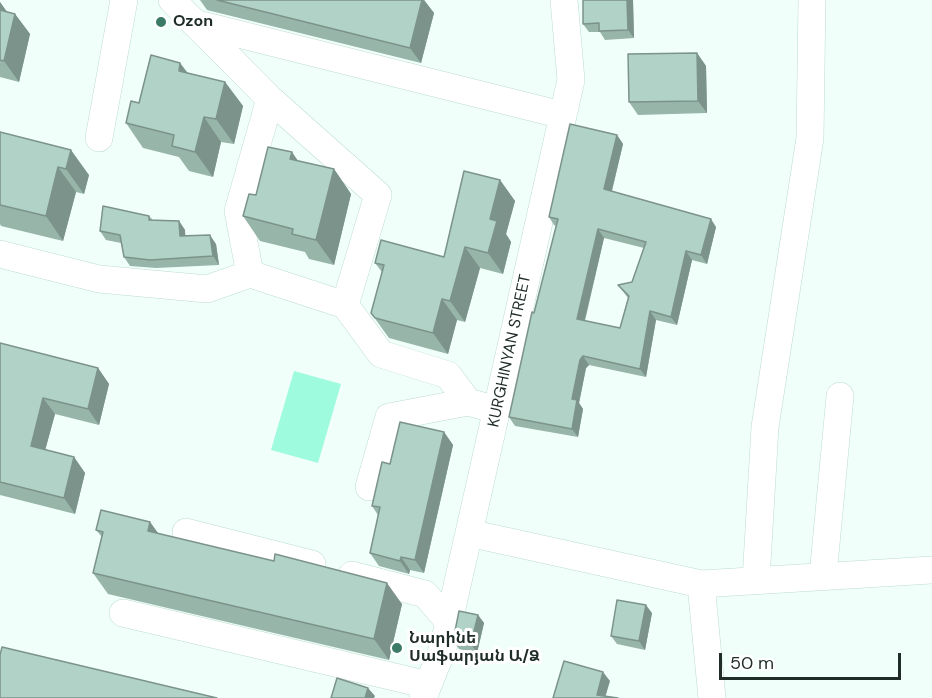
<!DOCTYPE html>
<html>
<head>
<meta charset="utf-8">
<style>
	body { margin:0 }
	#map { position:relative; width:932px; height:698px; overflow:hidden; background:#f1fffa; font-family:"DM Sans",sans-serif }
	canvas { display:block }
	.scale { position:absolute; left:719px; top:653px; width:182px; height:27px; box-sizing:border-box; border:3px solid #1f2c27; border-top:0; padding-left:8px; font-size:18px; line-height:21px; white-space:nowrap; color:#1f2c27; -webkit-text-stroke:4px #fff; paint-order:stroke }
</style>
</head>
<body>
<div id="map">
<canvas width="932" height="698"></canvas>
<div class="scale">50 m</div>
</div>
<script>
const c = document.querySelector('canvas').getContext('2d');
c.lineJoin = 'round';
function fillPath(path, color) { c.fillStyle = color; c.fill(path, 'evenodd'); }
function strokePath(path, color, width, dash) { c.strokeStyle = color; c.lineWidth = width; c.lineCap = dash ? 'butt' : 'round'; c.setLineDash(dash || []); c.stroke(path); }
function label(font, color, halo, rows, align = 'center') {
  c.font = font + ' "DM Sans","Noto Sans Armenian",sans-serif'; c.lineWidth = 6; c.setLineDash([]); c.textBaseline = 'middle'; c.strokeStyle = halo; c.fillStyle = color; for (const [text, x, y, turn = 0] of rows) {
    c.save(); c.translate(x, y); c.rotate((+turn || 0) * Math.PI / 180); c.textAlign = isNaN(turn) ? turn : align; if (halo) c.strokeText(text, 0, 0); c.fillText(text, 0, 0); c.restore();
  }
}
fillPath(new Path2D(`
	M294,371L341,384L318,463L271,450Z`), '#9ffbdd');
const minor = new Path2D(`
	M172,0L270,99L378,195L345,305
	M194,23L562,115
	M270,99L238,211L250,274L345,305L381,354L448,375L468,402L497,410
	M99,138L124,0
	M0,254L99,279L207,289L250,274
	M369,487L389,417L468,402
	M186,532L312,564
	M469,533L701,584L932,570
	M352,575L425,594L449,622
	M823,576L840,396
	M756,580L765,427L810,138L812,0
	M701,584L712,698
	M123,613L428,685
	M423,698L443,648L571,80L564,0`);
strokePath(minor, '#bbdcd0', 28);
strokePath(minor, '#fff', 27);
fillPath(new Path2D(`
	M200,0H424L434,13L421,63L207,10Z
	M583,0H633L634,38L605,40L600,32H589L583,24Z
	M0,2L7,12L15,14L30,34L19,82L0,77Z
	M697,53L706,66L707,113L638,115L629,102Z
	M180,63L188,73L225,82L243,106L234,144L221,142L213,177L189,171L179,157L143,148L126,123L139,103Z
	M0,132L89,175L84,194L76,192L63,241L1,226L0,224Z
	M617,135L623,144L612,191L716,227L707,264L692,260L677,325L656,320L646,377L589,365L586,368L579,403L583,409L578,437L515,426L509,417L556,226L554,225L549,217ZM604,238L644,248L632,282L618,285L628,298L620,328L585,321Z
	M292,152L297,161L334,169L351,194L334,265L309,259L305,252L260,241L243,216L256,195Z
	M500,180L515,201L506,234L511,242L503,274L480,268L465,322L457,320L448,354L389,338L371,313L382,272L375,263L444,257Z
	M149,216L153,220L179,221L185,230V236L216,244L219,265L156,268L130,266L124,257L121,243L106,240L100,231Z
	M0,343L98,368L109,384L99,425L55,414L45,450L74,457L85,473L75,514L0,495Z
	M444,432L453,445L424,573L410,570L409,574L379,566L370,553L378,515L372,506L390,464Z
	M150,522L158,533L402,604L389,660L108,594L93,573L102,537L96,530Z
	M652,613L645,650L617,644L611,636Z
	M478,615L484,623L477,653L459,649L453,641Z`), '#98b5aa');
fillPath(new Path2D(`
	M422,0H424L434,13L421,63L410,48Z
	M627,0H633L634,38L628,30Z
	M0,2L12,19L0,16Z
	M15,14L30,34L19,82L4,61Z
	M697,53L706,66L707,113L698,101Z
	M180,63L198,88L179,71Z
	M225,82L243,106L234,144L216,119Z
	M204,117L221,142L213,177L195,152Z
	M617,135L623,144L610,198L604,189Z
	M71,150L89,175L84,194L66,169Z
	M292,152L309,177L290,159Z
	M58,167L76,192L63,241L46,216Z
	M334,169L351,194L334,265L316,240Z
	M500,180L515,201L506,234L511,242L503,274L488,253L490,219Z
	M711,219L716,227L707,264L701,255Z
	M179,221L185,230L186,245L180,236Z
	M598,229L604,238L583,327L577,319Z
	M210,235L216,244L219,265L213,256Z
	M465,247L480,268L465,322L450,301Z
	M686,251L692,260L677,325L671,317Z
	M442,299L457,320L448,354L433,333Z
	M650,311L656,320L646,377L640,369Z
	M583,356L589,365L586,368L579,403L583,409L578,437L572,429V399L580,360Z
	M98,368L109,384L99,425L88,409Z
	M43,398L55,414L42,462L31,446Z
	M444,432L453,445L424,573L415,560Z
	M74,457L85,473L75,514L64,498Z
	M150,522L165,543L148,531Z
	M401,557L410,570L409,574L400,561Z
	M387,583L402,604L389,660L374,639Z
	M646,605L652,613L645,650L639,641Z
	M478,615L484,623L477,653L471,644Z
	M603,672L610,681L605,698L597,695Z
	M368,688L375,696L374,698H365Z`), '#7c938b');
const building = new Path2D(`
	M217,0H422L410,48Z
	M583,0H627L628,30L599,31V23L583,24Z
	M0,10L15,14L4,61L0,60Z
	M697,53L698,101L629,102L628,54Z
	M151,55L180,63L179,71L225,82L216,119L204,117L195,152L172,146L174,135L126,123L131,101L139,103Z
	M570,124L617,135L604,189L711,219L701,255L686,251L671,317L650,311L640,369L583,356L580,360L572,399L577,400L572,429L509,417L532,312L534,313L558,219L549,217ZM598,229L646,242L632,282L618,285L629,296L620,328L577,319Z
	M0,132L71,150L66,169L58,167L46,216L0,205Z
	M268,147L292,152L290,159L334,169L316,240L292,234L293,229L243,216L249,194L256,195Z
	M464,171L500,180L490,219L497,221L488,253L465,247L450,301L442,299L433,333L375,318L371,313L384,265L375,263L381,240L444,257Z
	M103,206L149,216V220L179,221L180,236L210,235L213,256L150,260L124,257L120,235L100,231Z
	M0,343L98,368L88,409L43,398L31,446L74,457L64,498L0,482Z
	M400,422L444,432L415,560L401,557L400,561L370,553L380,507L372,506L382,462L390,464Z
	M101,510L150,522L148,531L274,561L275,554L387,583L374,639L93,573L103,532L96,530Z
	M617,600L646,605L639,641L611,636Z
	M459,611L478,615L471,644L453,641Z
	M2,647L217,698H0V655Z
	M564,661L603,672L597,695L618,698H553Z
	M337,678L368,688L365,698H331Z`);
fillPath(building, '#b1d2c6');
strokePath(building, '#7c938b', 1.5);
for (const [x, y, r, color] of [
	[161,22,6,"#3b7a67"],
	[397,648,6,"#3b7a67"]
]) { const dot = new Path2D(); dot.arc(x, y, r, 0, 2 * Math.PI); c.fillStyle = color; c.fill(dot); strokePath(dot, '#fff', 2); }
label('bold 16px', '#1f2c27', '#fff', [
	["Ozon",173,22],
	["Նարինե",409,639],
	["Սաֆարյան Ա/Ձ",409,657]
], 'left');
label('16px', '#1f2c27', '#fff', [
	["KURGHINYAN STREET",510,351,-78]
]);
</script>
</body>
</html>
